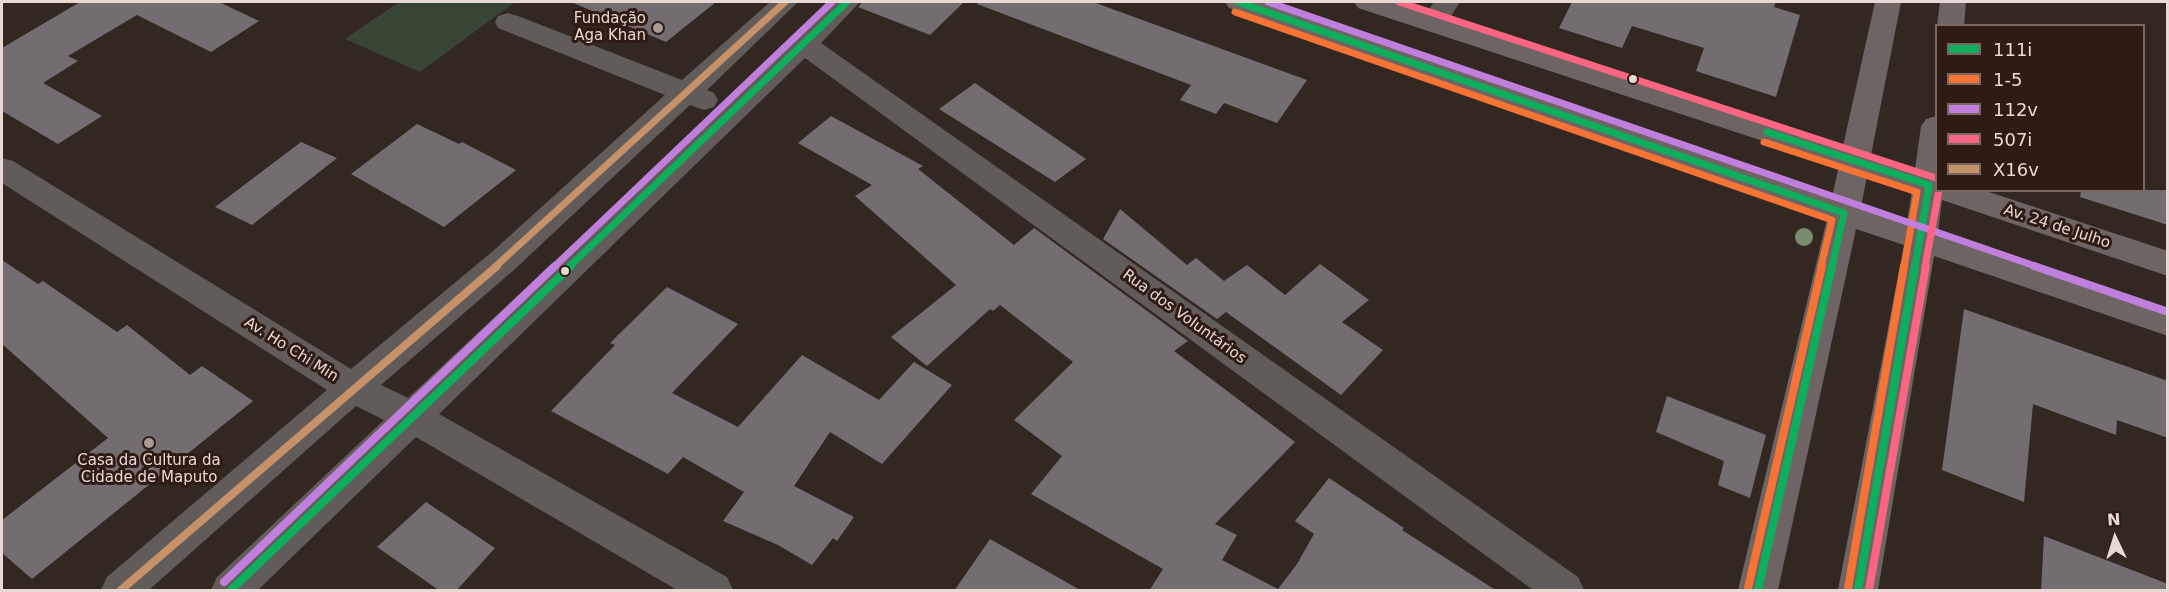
<!DOCTYPE html>
<html>
<head>
<meta charset="utf-8">
<style>
	body { margin:0 }
	#map { position:relative; width:2169px; height:592px; overflow:hidden; background:#332722; font-family:"DejaVu Sans",sans-serif }
	canvas { display:block }
	.frame { position:absolute; inset:0; border:3px solid #e8d9d4; pointer-events:none }
	.legend { position:absolute; left:1935px; top:24px; width:210px; height:168px; box-sizing:border-box; background:#2e1b13; border:2px solid #786760; margin:0; padding:8px 10px; list-style:none; font-size:18px; color:#e8d9d4 }
	.legend li { display:flex; align-items:center; gap:12px; height:30px }
	.legend b { width:30px; border:2px solid #786760 }
	.north { position:absolute; left:2085px; top:508px; width:60px; height:60px; -webkit-text-stroke:4px #2e1b13; paint-order:stroke; rotate:356deg; font-size:16px; font-weight:700; line-height:24px; text-align:center; color:#e8d9d4 }
	.north::after { content:''; display:block; margin:auto; width:21px; height:27px; background:#e8d9d4; clip-path:polygon(50% 0,100% 100%,50% 72%,0 100%) }
</style>
</head>
<body>
<div id="map">
<canvas width="2169" height="592"></canvas>
<div class="frame"></div>
<ul class="legend">
<li><b style="height:8px;background:#0daf5c"></b>111i</li>
<li><b style="height:8px;background:#f57335"></b>1-5</li>
<li><b style="height:8px;background:#c07fdc"></b>112v</li>
<li><b style="height:8px;background:#fa6682"></b>507i</li>
<li><b style="height:8px;background:#c7916a"></b>X16v</li>
</ul>
<div class="north">N</div>
</div>
<script>
const c = document.querySelector('canvas').getContext('2d');
c.lineJoin = 'round';
function fillPath(path, color) { c.fillStyle = color; c.fill(path, 'evenodd'); }
function strokePath(path, color, width, dash) { c.strokeStyle = color; c.lineWidth = width; c.lineCap = dash ? 'butt' : 'round'; c.setLineDash(dash || []); c.stroke(path); }
function label(font, color, halo, rows, align = 'center') {
  c.font = font + ' "DejaVu Sans",sans-serif'; c.lineWidth = 6; c.setLineDash([]); c.textBaseline = 'middle'; c.strokeStyle = halo; c.fillStyle = color; for (const [text, x, y, turn = 0] of rows) {
    c.save(); c.translate(x, y); c.rotate((+turn || 0) * Math.PI / 180); c.textAlign = isNaN(turn) ? turn : align; if (halo) c.strokeText(text, 0, 0); c.fillText(text, 0, 0); c.restore();
  }
}
fillPath(new Path2D(`
	M399,2H515L420,72L345,39Z`), '#384534');
fillPath(new Path2D(`
	M80,2H219L259,21L211,52L137,15L68,56L78,61L43,83L102,116L58,144L2,111V48Z
	M571,2H716L666,42Z
	M862,2H964L930,35L858,7Z
	M978,2H1093L1307,80L1277,123L1224,103L1216,114L1180,100L1191,85L977,4Z
	M1572,2H1776L1774,7L1800,15L1776,97L1696,71L1704,48L1632,26L1622,48L1559,28Z
	M975,83L1086,159L1055,182L939,109Z
	M831,116L923,166L918,169L1014,245L1034,228L1188,341L1174,351L1295,442L1215,524L1237,535L1222,560L1278,589L1297,564L1314,534L1295,521L1329,478L1404,528L1402,530L1497,591H1149L1163,569L1031,494L1062,456L1014,420L1073,362L1000,305L993,311L990,309L927,366L891,337L956,285L855,196L872,185L798,143Z
	M417,124L459,144L462,142L516,170L444,227L351,174Z
	M301,142L337,158L252,225L215,207Z
	M2081,190H2168V225L2080,197Z
	M1120,209L1187,265L1196,258L1224,281L1247,265L1285,295L1320,264L1369,300L1342,322L1383,350L1341,395L1226,312L1217,319L1103,239Z
	M2,260L38,284L43,281L117,332L127,325L190,375L202,366L253,401L32,579L2,553V520L108,438L2,344Z
	M667,287L738,324L672,393L738,427L802,355L879,400L914,362L952,385L882,464L830,432L794,486L854,517L837,541L833,538L812,565L778,545L723,521L744,492L683,457L668,474L551,411L615,345L610,343Z
	M1964,309L2168,381V438L2117,420L2116,435L2033,404L2024,502L1942,470Z
	M1667,396L1766,435L1750,498L1718,485L1724,461L1656,432Z
	M426,502L495,548L456,591H440L377,547Z
	M2044,536L2168,584V591H2041Z
	M990,539L1082,591H954Z`), '#736d71');
fillPath(new Path2D(`
	M770,2H798L707,90L714,93L718,100L714,107L704,110L690,105L515,269L381,385L408,398L832,2H860L821,43L1578,577L1584,590H1533L805,58L439,414L727,577L733,590H677L416,437L258,590H211L217,577L384,420L356,406L149,590H101L107,577L327,390L2,183V158L13,161L351,369L493,251L665,95L498,28L495,22L498,16L508,13L518,16L682,80Z
	M1434,2H1460L1443,29L1433,32L1423,29L1419,23Z`), '#615b59');
fillPath(new Path2D(`
	M1225,2H1263L1832,197L1839,166L1358,8L1354,2H1393L1843,146L1875,2H1901L1871,155L1915,169L1921,126L1926,119L1936,116V190H1983L2168,251V276L1942,200L1938,232L2168,309V336L1934,256L1878,590H1838L1904,245L1856,229L1778,590H1738L1827,219L1229,8ZM1867,176L1912,191L1907,222L1861,207Z
	M1940,2H1966L1964,26H1937Z`), '#6d6463');
strokePath(new Path2D(`
	M1238,2L1844,213L1832,267
	M1767,132L1929,185L1915,267
	M569,267L847,2`), '#0daf5c', 7);
strokePath(new Path2D(`
	M231,590L571,266
	M1758,590L1832,266
	M1858,590L1915,266`), '#0daf5c', 8);
strokePath(new Path2D(`
	M1235,12L1832,220L1821,267
	M1764,142L1917,192L1904,267`), '#f57335', 7);
strokePath(new Path2D(`
	M1748,588L1822,266
	M1848,588L1904,266`), '#f57335', 8);
strokePath(new Path2D(`
	M1268,2L2038,267
	M554,267L832,2`), '#c07fdc', 7);
strokePath(new Path2D(`
	M2034,266L2168,312
	M224,582L555,266`), '#c07fdc', 8);
strokePath(new Path2D(`
	M1399,2L1936,178
	M1925,267L1939,190`), '#fa6682', 7);
strokePath(new Path2D(`
	M1869,590L1926,266`), '#fa6682', 8);
strokePath(new Path2D(`
	M495,267L785,2`), '#c7916a', 7);
strokePath(new Path2D(`
	M121,590L497,266`), '#c7916a', 8);
c.fillStyle = '#7a8c70';
for (const [x, y] of [
	[1804,237]
]) { c.beginPath(); c.arc(x, y, 9, 0, 2 * Math.PI); c.fill(); }
for (const [x, y, r, color] of [
	[658,28,6,"#a99b96"],
	[1633,79,5,"#e8d9d4"],
	[565,271,5,"#e8d9d4"],
	[149,443,6,"#a99b96"]
]) { const dot = new Path2D(); dot.arc(x, y, r, 0, 2 * Math.PI); c.fillStyle = color; c.fill(dot); strokePath(dot, '#2e1b13', 2); }
label('15px', '#e8d9d4', '#2e1b13', [
	["Fundação",646,19],
	["Aga Khan",646,36],
	["Casa da Cultura da",149,461,"center"],
	["Cidade de Maputo",149,478,"center"]
], 'right');
label('15px', '#e8d9d4', '#2e1b13', [
	["Av. 24 de Julho",2057,227,18],
	["Rua dos Voluntários",1184,317,36],
	["Av. Ho Chi Min",291,350,32]
]);
</script>
</body>
</html>
